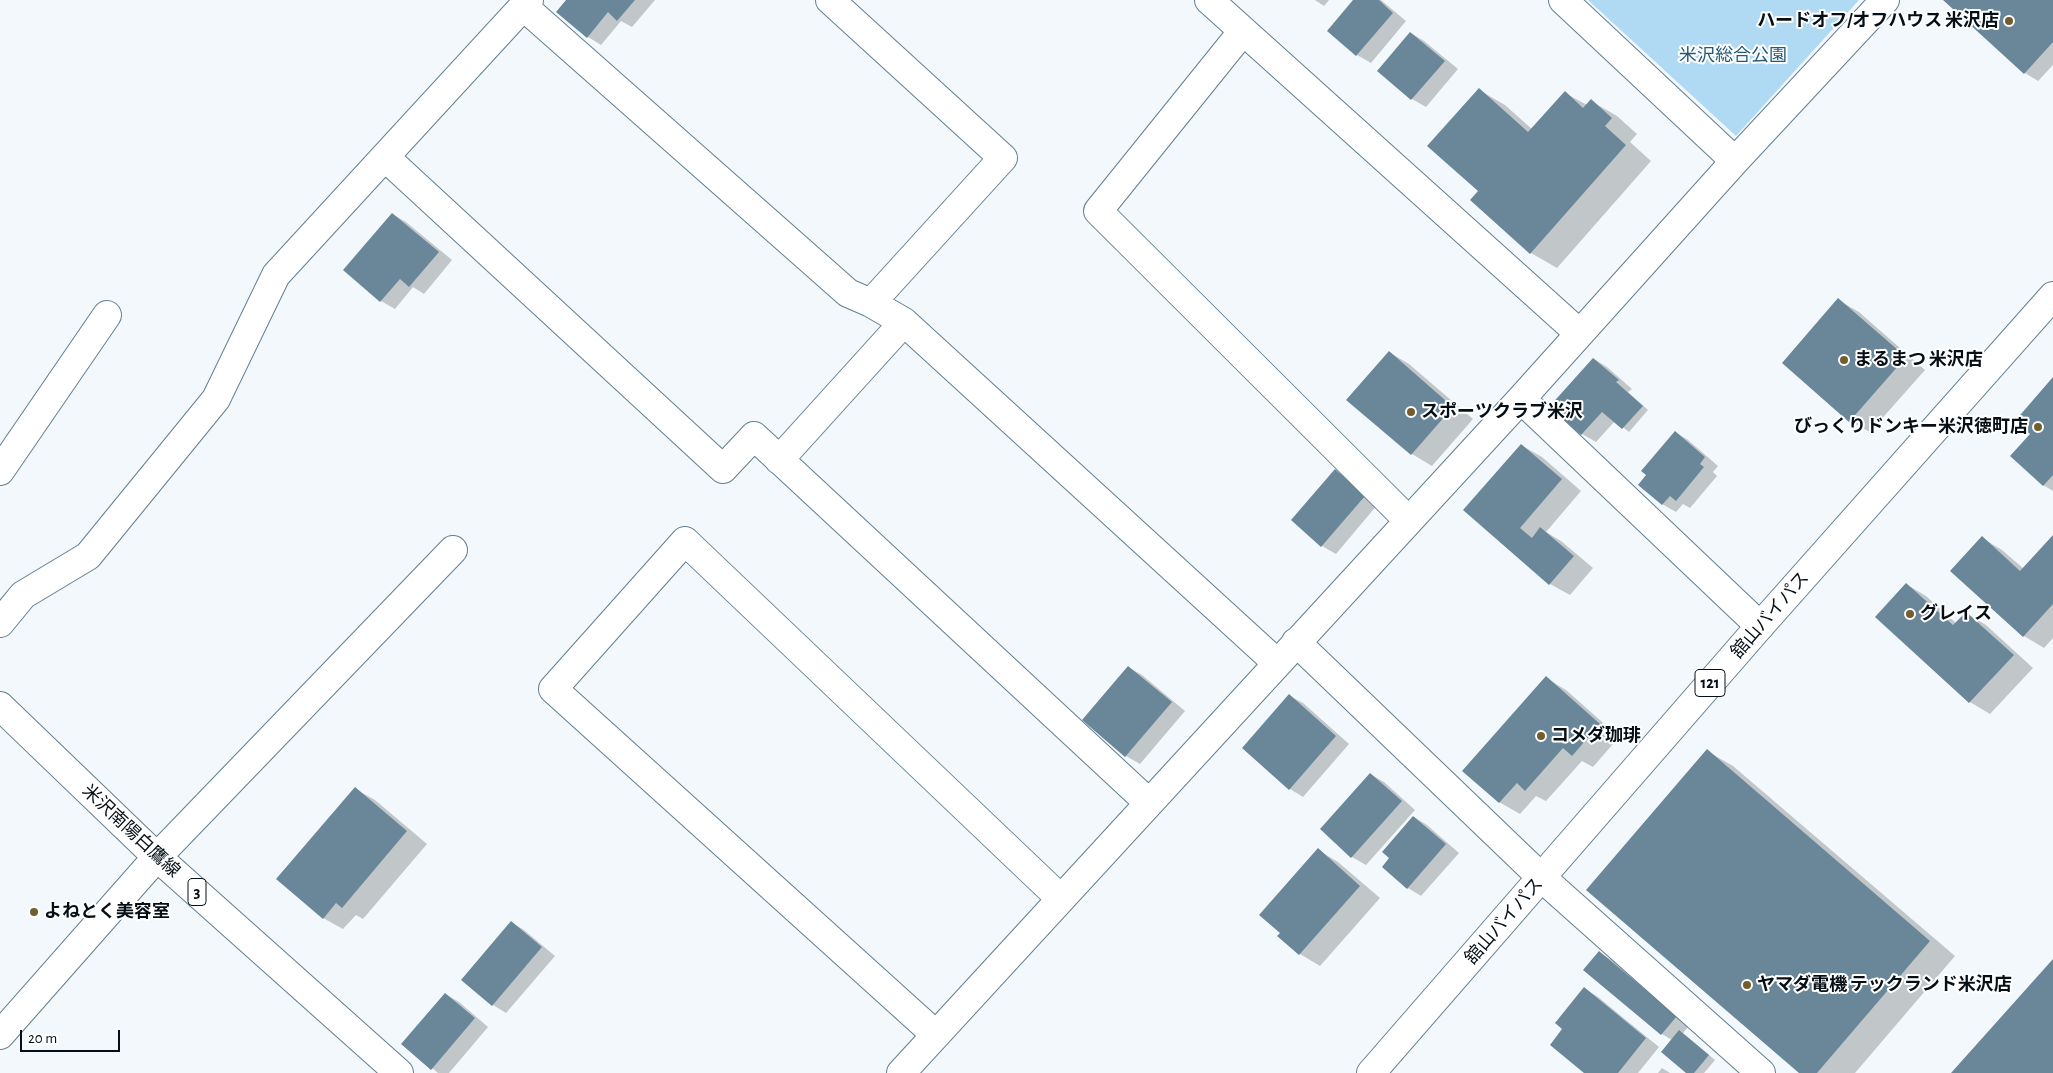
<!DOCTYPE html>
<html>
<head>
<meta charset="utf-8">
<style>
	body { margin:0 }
	#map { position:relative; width:2053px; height:1073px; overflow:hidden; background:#f2f8fc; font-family:"Alegreya Sans",sans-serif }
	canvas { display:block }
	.scale { position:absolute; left:20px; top:1030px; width:100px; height:22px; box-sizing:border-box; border:2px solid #050f15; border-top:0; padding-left:6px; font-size:15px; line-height:18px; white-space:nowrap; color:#050f15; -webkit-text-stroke:4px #fff; paint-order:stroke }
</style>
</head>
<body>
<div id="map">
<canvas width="2053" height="1073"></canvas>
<div class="scale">20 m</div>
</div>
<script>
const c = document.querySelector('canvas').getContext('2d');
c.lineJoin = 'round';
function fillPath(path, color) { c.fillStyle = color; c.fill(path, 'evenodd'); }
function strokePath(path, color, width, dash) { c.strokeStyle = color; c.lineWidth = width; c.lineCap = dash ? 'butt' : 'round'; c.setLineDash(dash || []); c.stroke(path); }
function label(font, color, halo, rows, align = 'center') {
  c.font = font + ' "Alegreya Sans","Noto Sans JP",sans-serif'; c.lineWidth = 4; c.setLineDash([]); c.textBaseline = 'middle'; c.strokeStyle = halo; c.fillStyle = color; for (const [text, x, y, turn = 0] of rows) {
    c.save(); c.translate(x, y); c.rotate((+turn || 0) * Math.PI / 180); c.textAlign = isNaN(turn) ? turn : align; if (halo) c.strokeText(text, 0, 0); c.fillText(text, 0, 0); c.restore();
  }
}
fillPath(new Path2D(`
	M1588,0H1859L1736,136Z`), '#b0daf4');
fillPath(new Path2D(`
	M568,0H655L632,27L621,21L601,45L588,37Z
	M1315,0H1329L1324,6Z
	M1355,0H1381L1406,21L1371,63L1357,55L1328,30Z
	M1945,0H2053V65L2038,81L2025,73Z
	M1411,33L1424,41L1458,69L1426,107L1412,99L1379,71Z
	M1479,90L1505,105L1533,130L1565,93L1587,105L1591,101L1617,116L1637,134L1630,142L1651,161L1557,268L1531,253L1479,191Z
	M392,214L406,222L452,260L424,294L413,287L395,309L381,301L345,270Z
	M1838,300L1859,312L1925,370L1870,432L1850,421L1784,363Z
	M1389,352L1409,364L1473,419L1432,466L1412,454L1348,400Z
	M1594,359L1607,367L1632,389L1628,392L1648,410L1629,432L1615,421L1596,442L1582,434L1551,407Z
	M2053,379V491L2043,485L2032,433Z
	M1675,432L1688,440L1718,466L1713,472L1717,476L1690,508L1683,504L1676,512L1662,504Z
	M1521,445L1542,457L1581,491L1546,532L1561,541L1593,568L1570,595L1550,584L1465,510Z
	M1335,471L1349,478L1378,504L1336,554L1322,546Z
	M2053,537V638L2044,648L2024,636L1982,538L2002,550L2024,569Z
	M1906,584L1926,596L1956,623L1966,613L1986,625L2033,668L1990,714L1970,702L1877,617Z
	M1128,667L1142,675L1185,711L1140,764L1126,756L1084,720Z
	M1546,678L1566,690L1619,737L1593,767L1582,761L1546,801L1536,796L1520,814L1499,802Z
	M1290,696L1303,703L1349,744L1303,797L1290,789Z
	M1707,751L1733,766L1955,956L1855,1073H1801Z
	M1370,774L1384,782L1415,810L1366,865L1352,857Z
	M355,789L375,800L427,844L363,919L356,915L343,929L323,918Z
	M1414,817L1427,825L1459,853L1421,896L1408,888Z
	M1318,850L1338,862L1380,898L1320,966L1300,954L1279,936Z
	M511,922L524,930L555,956L506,1013L493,1005L462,979Z
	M1600,953L1613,961L1690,1025L1683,1033L1715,1060L1704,1073H1687L1672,1040L1662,1034L1585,970Z
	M1585,989L1598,997L1659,1047L1638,1073H1586L1564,1029Z
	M445,994L459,1002L488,1027L449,1073H438L403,1044Z
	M1662,1068L1670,1073H1658Z`), '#0003');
fillPath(new Path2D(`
	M566,0H635L617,21L608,12L587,38L556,12Z
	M1353,0H1379L1393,13L1356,56L1327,31Z
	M1943,0H2053V42L2024,74Z
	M1410,32L1445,61L1411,100L1377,71Z
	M1479,88L1528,132L1565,91L1583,108L1591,99L1612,118L1605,126L1626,145L1530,254L1470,200L1478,191L1427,146Z
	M392,213L439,252L409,287L400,279L380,302L343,270Z
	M1838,298L1906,357L1849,422L1782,363Z
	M1389,351L1453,407L1411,455L1346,400Z
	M1593,358L1619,380L1616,382L1643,406L1622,429L1602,412L1581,435L1549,407Z
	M2053,377V475L2043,486L2010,456L2030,434L2015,421Z
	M1675,431L1705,457L1700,464L1704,467L1676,501L1670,496L1662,505L1638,485L1646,475L1641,471Z
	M1521,444L1562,479L1520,528L1532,538L1540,527L1574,556L1549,585L1463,510Z
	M1335,469L1365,496L1321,547L1291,520Z
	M2053,535V604L2023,637L1950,571L1982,536L2020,571Z
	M1906,583L1953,625L1966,612L2014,655L1969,703L1875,617Z
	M1128,666L1172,702L1125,757L1082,720Z
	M1546,676L1600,724L1572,756L1563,748L1525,791L1517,783L1499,803L1462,771Z
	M1289,694L1336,736L1289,790L1242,748Z
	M1707,749L1930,941L1817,1073H1799L1586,890Z
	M1370,773L1402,801L1351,858L1320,829Z
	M355,787L407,831L342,908L336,903L323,919L276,879Z
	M1413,816L1446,844L1407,889L1382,867L1389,858L1382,852Z
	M1318,848L1360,886L1299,955L1277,936L1280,933L1259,915Z
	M511,921L542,947L492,1006L461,980Z
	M1599,951L1677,1016L1661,1035L1583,970Z
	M2053,959V1073H1951Z
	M1584,987L1646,1038L1618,1073H1584L1550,1045L1562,1029L1555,1023Z
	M445,993L475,1018L431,1070L401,1044Z
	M1679,1030L1709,1055L1694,1073H1686L1661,1052Z`), '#6a8799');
const minor = new Path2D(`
	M830,0L1003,158L871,303
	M1209,0L1579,333
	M1563,0L1735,161
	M523,6L848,293L871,303L904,322L1277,663
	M1243,31L1098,211L1408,520
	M385,157L723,469L754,436L1149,803
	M1521,399L1760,626
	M779,460L904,322
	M0,471L107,315
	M0,623L23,595L88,556L216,399L276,275L529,0
	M1296,642L1542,878L1761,1073
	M0,1035L157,857L453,550
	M936,1035L553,689L685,541L1061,899
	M901,1073L1521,399L1735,161L1885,0`);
const primary = new Path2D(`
	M0,706L157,857L399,1073`);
const trunk = new Path2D(`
	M1371,1073L1760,626L2053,296`);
strokePath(minor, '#627f91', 30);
strokePath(primary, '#627f91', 30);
strokePath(trunk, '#627f91', 30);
strokePath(minor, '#fff', 28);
strokePath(primary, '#fff', 28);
strokePath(trunk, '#fff', 28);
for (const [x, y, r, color] of [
	[2009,21,5,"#725d2c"],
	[1844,360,5,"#725d2c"],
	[1411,412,5,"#725d2c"],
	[2038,427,5,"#725d2c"],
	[1910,614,5,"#725d2c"],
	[1541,736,5,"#725d2c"],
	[34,912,5,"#725d2c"],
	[1747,985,5,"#725d2c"]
]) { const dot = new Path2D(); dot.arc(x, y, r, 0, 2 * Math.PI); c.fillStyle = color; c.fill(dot); strokePath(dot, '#fff', 2); }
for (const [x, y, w] of [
	[1710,683,30],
	[197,892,18]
]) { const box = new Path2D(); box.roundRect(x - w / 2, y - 13.5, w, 27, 4); c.fillStyle = '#fff'; c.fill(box); strokePath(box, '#050f15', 1); }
label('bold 16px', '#050f15', null, [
	["121",1710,683],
	["3",197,892]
]);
label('bold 18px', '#050f15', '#fff', [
	["ハードオフ/オフハウス 米沢店",1999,21,"right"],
	["まるまつ 米沢店",1854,360],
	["スポーツクラブ米沢",1421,412],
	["びっくりドンキー米沢徳町店",2028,427,"right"],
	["グレイス",1920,614],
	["コメダ珈琲",1551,736],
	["よねとく美容室",44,912],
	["ヤマダ電機 テックランド米沢店",1757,985]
], 'left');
label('18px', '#255b78', '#fff', [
	["米沢総合公園",1733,56]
]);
label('18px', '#050f15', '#fff', [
	["舘山バイパス",1770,615,-49],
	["米沢南陽白鷹線",131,831,43],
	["舘山バイパス",1504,921,-49]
]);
</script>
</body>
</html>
